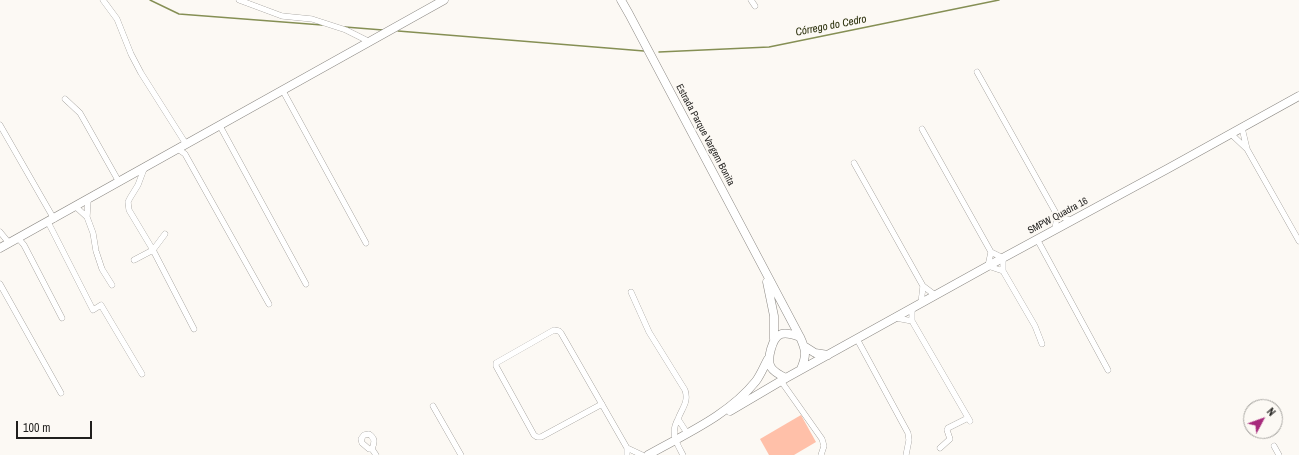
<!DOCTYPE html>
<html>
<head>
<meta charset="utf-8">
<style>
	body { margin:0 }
	#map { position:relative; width:1299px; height:455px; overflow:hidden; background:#fcf9f4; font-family:"Archivo Narrow",sans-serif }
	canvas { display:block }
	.north { position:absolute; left:1243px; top:399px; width:40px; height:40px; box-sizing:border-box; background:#fcf9f4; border:1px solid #a4a29e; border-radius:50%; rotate:49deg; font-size:11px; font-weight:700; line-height:16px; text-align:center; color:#201f1d }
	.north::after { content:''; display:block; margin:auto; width:14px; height:18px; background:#a72a7c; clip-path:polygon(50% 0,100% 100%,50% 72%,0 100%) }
	.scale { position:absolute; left:16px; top:421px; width:76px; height:18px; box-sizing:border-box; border:2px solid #201f1d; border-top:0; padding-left:5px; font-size:12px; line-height:14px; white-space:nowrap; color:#201f1d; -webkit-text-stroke:3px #fcf9f4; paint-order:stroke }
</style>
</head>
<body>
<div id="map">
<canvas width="1299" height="455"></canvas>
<div class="north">N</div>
<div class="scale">100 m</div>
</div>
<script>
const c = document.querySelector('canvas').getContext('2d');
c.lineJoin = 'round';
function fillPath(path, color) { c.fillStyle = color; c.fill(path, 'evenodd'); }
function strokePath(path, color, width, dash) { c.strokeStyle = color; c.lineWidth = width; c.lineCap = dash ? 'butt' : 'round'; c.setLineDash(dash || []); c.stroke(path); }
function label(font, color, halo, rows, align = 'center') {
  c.font = font + ' "Archivo Narrow",sans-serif'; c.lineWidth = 4; c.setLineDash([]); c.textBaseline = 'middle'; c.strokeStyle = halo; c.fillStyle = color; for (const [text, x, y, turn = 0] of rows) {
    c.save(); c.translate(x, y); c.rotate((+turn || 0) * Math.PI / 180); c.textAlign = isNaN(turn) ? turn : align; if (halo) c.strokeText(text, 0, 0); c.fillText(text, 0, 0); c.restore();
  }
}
fillPath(new Path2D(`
	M801,415L816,442L794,455H769L760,439Z`), '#ffc0a9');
strokePath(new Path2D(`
	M150,0L179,14L322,25
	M345,27L383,30
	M398,31L644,51
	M659,52L769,47L999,0`), '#858f54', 1.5);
const street = new Path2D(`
	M103,0L117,19L131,54L141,73L186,144
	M239,0L282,16L312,19L346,30L370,42
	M751,0L755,6
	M977,72L1057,215L1055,230
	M283,91L366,243
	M65,99L80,113L84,120L119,182
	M0,125L54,219
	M220,126L306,284
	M1242,128L1247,149L1299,241
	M922,129L991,252L1003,258V271L1035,326L1042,344
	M1231,134L1247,149
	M178,149L185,154L269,304
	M854,163L923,286L935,295
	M144,169L138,185L130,198L128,202L129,210L153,250L194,329
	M88,200L87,217L93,233L96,251L102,269L112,285
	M76,207L87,217
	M1057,215L1072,221
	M48,222L93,310L101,305L142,374
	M0,232L9,243
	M18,238L24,245L62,318
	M1037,239L1108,370
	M991,252L988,266L1003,271
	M134,260L153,250L165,234
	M0,284L61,393
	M631,292L649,332L685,390C689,402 682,408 678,419L687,433
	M921,303L923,286
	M912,308V321L970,421
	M896,318L912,321
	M857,339L908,433L909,440L906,455
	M781,381L822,439L824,446L821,455
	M602,404L541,437H537L534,435L496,366V363L554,330L559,331L561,333L627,448V455
	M433,406L461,455
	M678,419C670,433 676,442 683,455
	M1274,446L1279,455
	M627,448L642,455
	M940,448L950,439L947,430L948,428L968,418
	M372,449H369L362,443L361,439L364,435L369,434C375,438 375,442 372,449L376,455`);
const secondary = new Path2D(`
	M621,0L629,14L800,337
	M0,248L444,0
	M767,282L774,316V339
	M804,346L815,353L828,355
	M801,369C807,355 806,350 800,337C784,331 776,331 771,349C766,366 771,371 786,378L988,266L1169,168L1299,96
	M730,411L786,378
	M648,455C685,434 729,415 756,381C761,374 764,366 768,359`);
strokePath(street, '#8d8a85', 6);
strokePath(secondary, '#8d8a85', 9);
strokePath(street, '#fff', 5.5);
strokePath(secondary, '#fff', 8);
label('10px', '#201f1d', '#fcf9f4', [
	["Estrada Parque Vargem Bonita",705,135,62],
	["SMPW Quadra 16",1058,216,-28]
]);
label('italic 11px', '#292e09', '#fcf9f4', [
	["Córrego do Cedro",831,26,-11]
]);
</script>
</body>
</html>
